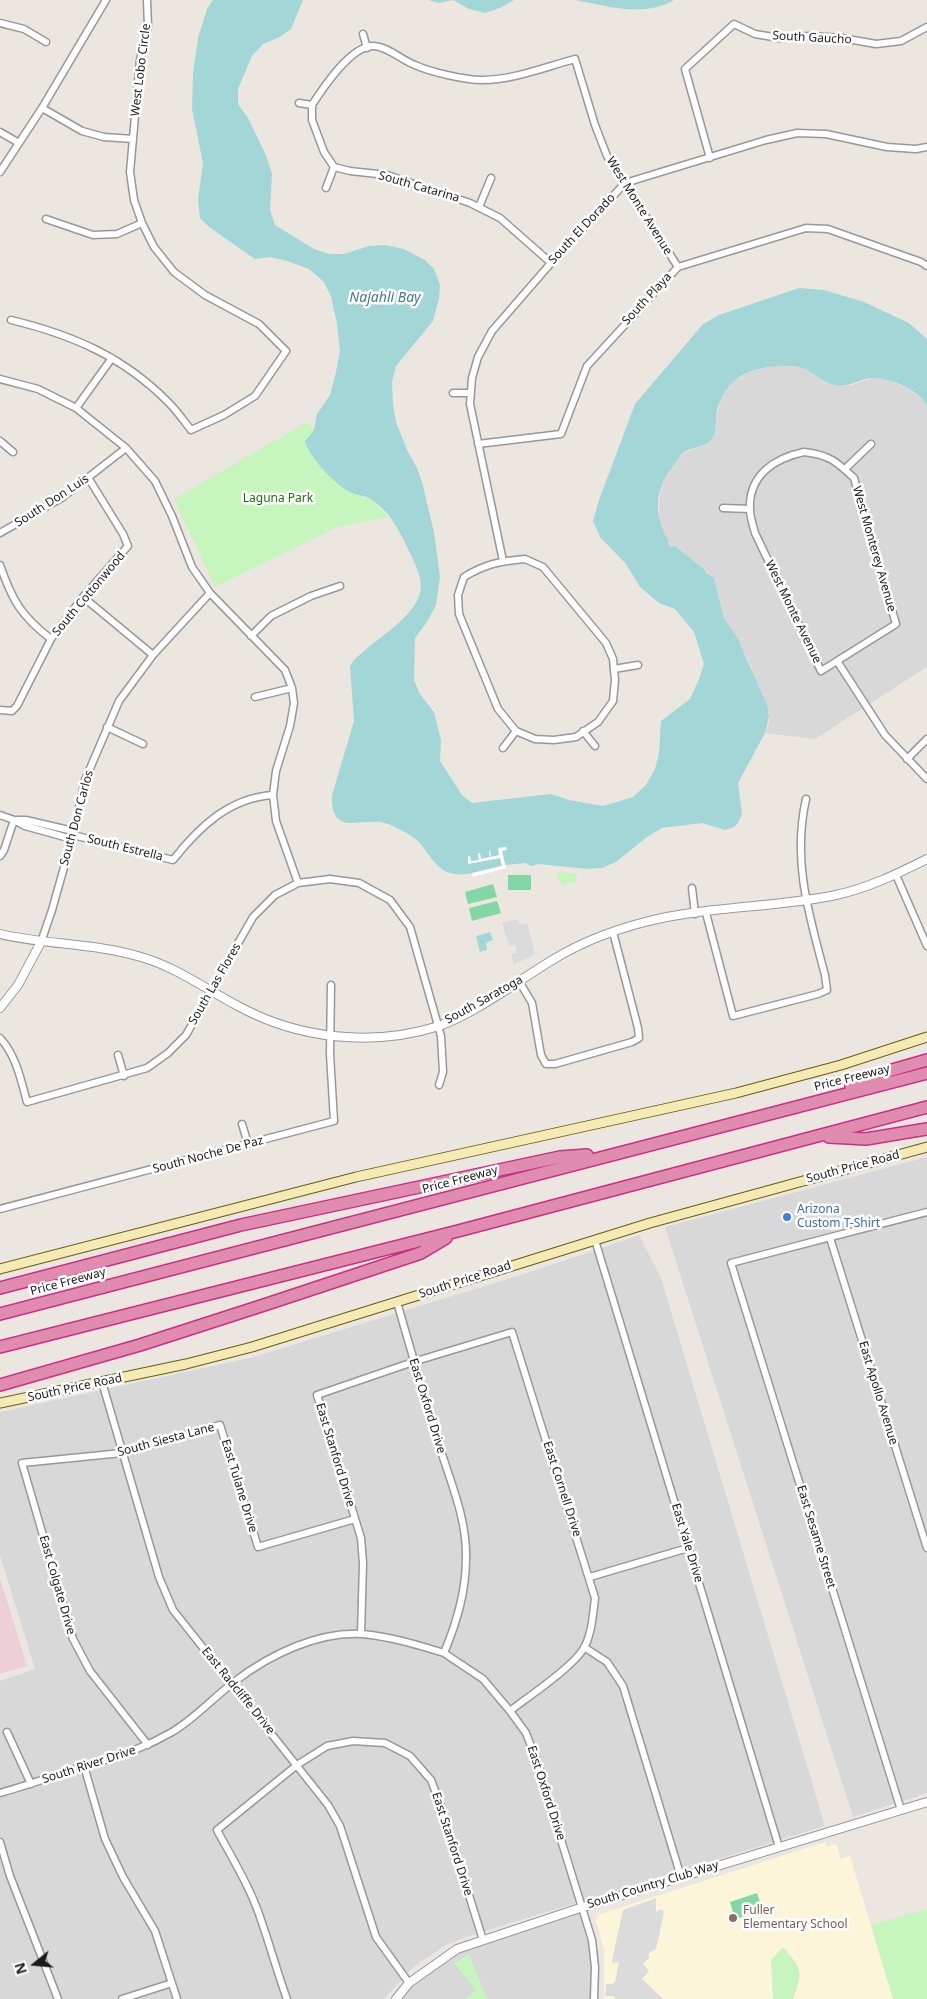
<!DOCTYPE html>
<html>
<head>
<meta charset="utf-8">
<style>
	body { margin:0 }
	#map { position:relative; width:927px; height:1999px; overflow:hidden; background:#ece6e1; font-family:"Noto Sans",sans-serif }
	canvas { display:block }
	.north { position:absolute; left:10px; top:1939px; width:50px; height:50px; -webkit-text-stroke:4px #fff; paint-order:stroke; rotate:253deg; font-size:14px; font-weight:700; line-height:20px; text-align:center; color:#1b1b1b }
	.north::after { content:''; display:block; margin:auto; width:18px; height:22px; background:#1b1b1b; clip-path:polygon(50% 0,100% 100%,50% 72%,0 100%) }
</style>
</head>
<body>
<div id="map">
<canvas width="927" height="1999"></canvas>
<div class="north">N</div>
</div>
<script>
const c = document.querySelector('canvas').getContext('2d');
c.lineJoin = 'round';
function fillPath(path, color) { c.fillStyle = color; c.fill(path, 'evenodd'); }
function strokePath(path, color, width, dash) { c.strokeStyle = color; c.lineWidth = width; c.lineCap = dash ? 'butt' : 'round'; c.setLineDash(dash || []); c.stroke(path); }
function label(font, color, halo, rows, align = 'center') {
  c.font = font + ' "Noto Sans",sans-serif'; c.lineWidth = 5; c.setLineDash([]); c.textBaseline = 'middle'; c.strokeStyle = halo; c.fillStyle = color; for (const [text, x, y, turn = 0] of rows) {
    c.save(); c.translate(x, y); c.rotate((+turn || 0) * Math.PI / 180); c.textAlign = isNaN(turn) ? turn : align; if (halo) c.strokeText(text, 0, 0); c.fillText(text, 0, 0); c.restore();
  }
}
fillPath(new Path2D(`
	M779,365L803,368L835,385L850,386L871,378L887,379L909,389L925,401L927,406V667L815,739L765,733L769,724V713L747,657L724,618L714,578L675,546L670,547L664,533L659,517L660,488L670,469L684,453L699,447L716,430V418L722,397L732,383L748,372Z
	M927,1157V1793L853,1817L665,1227Z
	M639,1235L661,1278L825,1826L469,1936L446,1945L412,1968L384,1999H0V1681L35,1669L0,1555V1412L250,1358L527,1273Z
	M583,1907L592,1940L594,1999H396L409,1983L457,1949Z`), '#d9d8d8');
fillPath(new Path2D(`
	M0,1578L27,1666L0,1674Z`), '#ecd0d5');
fillPath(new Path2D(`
	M825,1842L827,1847L836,1844L841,1859L850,1856L893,1999H604V1951L596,1921L598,1915Z`), '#fdf5d9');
fillPath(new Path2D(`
	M307,422L314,430L310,453L347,491L372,500L389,517L337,527L215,587L174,499Z
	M559,871L577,874L576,882L562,885L557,877Z
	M927,1909V1999H893L871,1925Z
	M783,1947C803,1970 803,1971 793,1999H773L771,1960Z
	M469,1954L487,1999H465L476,1990L454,1963Z`), '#c6f5be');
fillPath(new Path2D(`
	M508,875H531V890H508Z
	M493,884L497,897L468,904L465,892Z
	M497,901L501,913L472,921L469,908Z
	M757,1893L763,1911L735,1919L730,1902Z`), '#82d7a4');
fillPath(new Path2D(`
	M518,919L520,925L527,923L535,954L514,965L511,954L517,953L515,945L509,946L502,923Z
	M656,1898V1912L662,1909L664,1912L656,1949L649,1953V1958L643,1964L649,1971L642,1979L663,1999H616L614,1996H605L606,1984H612L615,1982L619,1962L613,1963L612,1960L623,1910Z`), '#dbdbdb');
fillPath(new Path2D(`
	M213,0H303L291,29L280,37L263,44L252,56L238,89V104L248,118L266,155L272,174L270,210L275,225L314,249L329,254H344L369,246L385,245L404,249L425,260L434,269L440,285L439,299L433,321L396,366L392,382L393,404L396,422L407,450L417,468L422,482L434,532L440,577L436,605L427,622L415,638L414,680L420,694L434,712L441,740L440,761L462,795L472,803L551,794L569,800L603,806L633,797L646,785L655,769L659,753L661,721L690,699L699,679L704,664L694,632L675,609L659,603L640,587L626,564L600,537L593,521L599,500L635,404L703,324L719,315L799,288L824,290L864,302L909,323L927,339V406C920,390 889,377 872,378C859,379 849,388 835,385C825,383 815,374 805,369C790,363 764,366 749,372C730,379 717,400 716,419C715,428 717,433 711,440C704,448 691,447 683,453C680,456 677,461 674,465C653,490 654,515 669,542L668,543L670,547L675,546L705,570V572L714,578L724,618L738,639L767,705L769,717L765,733L738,783L742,814L738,823L734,827L725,830L702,823L662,828L647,837L616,862L602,868L587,869L538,864L532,866L525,863C519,864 512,864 506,865C489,868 467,878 450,873C435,869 429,852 418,841C410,834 398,828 388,824C364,815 330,840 332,795L354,721L350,667C352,661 357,657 362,653C379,637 414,617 420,593C423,581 417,568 412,557C404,541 397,524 385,511C380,506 373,499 366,497C360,495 354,495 348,491C333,482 309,457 305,441L314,430L317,414L330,395L336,372L340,351L337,323L331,297L324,282L309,269L287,261L270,257L255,259L209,227L200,218L198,199L203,163L192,109L193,73L198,38L207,9Z
	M428,0H514L500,8L485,13L469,9L453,0L438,3Z
	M575,0H674C643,18 608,6 575,0Z
	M490,932L493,940L486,943L487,950L480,952L476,936Z`), '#a3d7d7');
fillPath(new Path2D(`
	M506,847L507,850L502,851L506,868L473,877L472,873L502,866L500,858L468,864V856H470L471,861L479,860L478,854L480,853L481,859L490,857L489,851H490L491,857L499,855L498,848Z`), '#fff');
const minor = new Path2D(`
	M0,23L24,29L46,42
	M363,34L367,48
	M299,103L312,105
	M312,105C323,88 351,45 374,46C389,47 401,60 415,65C430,72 465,80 482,80C513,80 545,67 575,59L595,125L607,156L678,267
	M312,105V120L324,152L334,167L350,171L387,175L470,203L500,218L551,263
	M42,108L82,131L104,137L133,139
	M0,132L19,143
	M710,158L685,69L734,24L755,34L779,38L810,36L842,38L876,44L901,41L927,27
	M0,172L42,108L106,0
	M326,188L334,167
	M479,207L491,178
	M46,219L93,235L117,234L142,223
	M11,320C73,335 124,357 169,403C177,411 184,421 191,430L224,415L255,396L286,351L259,324L205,295L174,272L154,247L142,223L134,200L130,172L140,60L148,26L147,1
	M0,379L38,389L76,408L126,448L155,481L172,516L192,567L210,593L285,670L292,688L294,703L290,726L276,771L273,795L276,821L298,883L330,879L359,883L390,900L410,927L441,1036L443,1072L439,1085
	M453,393H471
	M76,408L112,358
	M0,441L13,452
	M478,444L561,434L587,366L678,267L806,228L828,229L921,262L927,266
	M804,452C829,455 836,461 854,478L896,624L821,671L755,533C753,525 750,517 750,510C748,475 775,458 804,452Z
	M845,469L871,444
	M723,508L750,509
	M0,533L63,497L126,448
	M525,559L543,567L606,643L613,659L615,680L613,701L598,722L576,737L554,740L535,739L516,731L498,709L459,614L458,595L464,577C485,564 501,561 525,559Z
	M503,561L470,404L472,378L478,357L492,331L551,263L625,183L766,140L797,133L826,134L887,147L916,149L927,147
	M0,565C12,600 21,616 51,639
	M83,597L153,655
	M251,636L271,616L311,596L340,586
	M837,661L885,735L927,779
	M614,669L638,665
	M255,697L292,688
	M0,710L12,711L17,706L51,639L83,597L128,546L123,534L89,479
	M107,727L143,744
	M583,731L595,746
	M503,748L516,731
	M907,759L927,739
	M0,815L14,820L25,826L72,839
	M16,820H26L73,831
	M73,835L173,860C199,827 229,798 273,795
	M0,856L4,850L14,820
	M896,875L927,946
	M692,888L695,914
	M706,913L733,1016L818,994L827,990L825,975C809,915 792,861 806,799
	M41,942L52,910L72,839L85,780L119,701L153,655L210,593
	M519,981L532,1003L541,1055L546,1064H555L632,1042L639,1038L638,1028L613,932
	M0,1038C16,1055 21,1080 27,1102L147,1068L168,1053L186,1035L253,917L275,895L298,883
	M118,1055L124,1076
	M242,1124L248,1144
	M0,1209L334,1121L330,1054L331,985
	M830,1238L927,1548
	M595,1240L779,1847
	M397,1302C411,1351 425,1399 440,1448C451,1483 467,1520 466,1558C466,1592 457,1622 444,1653L483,1679L510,1711L526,1733L537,1762L592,1940L595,1967L594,1999
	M102,1382L159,1577L173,1610L328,1805L340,1826L376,1937L409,1983
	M590,1577L688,1548
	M361,1634L363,1563L361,1538L317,1395L413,1362L512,1332L595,1598C593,1614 592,1633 584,1648C573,1667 529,1696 510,1711
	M584,1647L607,1662L623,1686L681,1877
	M7,1732L31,1784
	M148,1745L90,1671L73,1639L22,1463L122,1453L220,1425L258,1547L355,1519
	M84,1766L105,1839L123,1877L155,1931L177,1999
	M0,1793C28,1785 56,1775 83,1767C117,1756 141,1750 172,1732C194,1719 213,1698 234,1682C269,1655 318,1631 363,1634C392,1637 418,1645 444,1653
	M901,1810L731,1263L927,1212
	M0,1842L10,1876L58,1999
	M122,1999L172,1983
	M287,1999C277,1972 270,1945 260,1917C250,1887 232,1858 217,1830L297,1765L327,1746L353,1741L385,1743L410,1756L431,1780L441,1806L483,1940`);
const tertiary = new Path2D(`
	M0,934C46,945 95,943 141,957C176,967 206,989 238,1006C298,1039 373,1047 439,1026C476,1013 519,980 554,959C582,942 614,930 645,922C706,906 774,908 836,895C868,888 897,874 927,859
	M0,1008L18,985L41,942
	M396,1999L409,1983L457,1949L583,1907L927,1802`);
const secondary = new Path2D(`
	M0,1269L356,1177L736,1093L841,1065L927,1037
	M0,1403L186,1364L252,1347L650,1223L927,1147`);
const motorway = new Path2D(`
	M851,1086L892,1070L927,1060
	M829,1137L866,1139L927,1129
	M0,1288L241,1225L560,1157L587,1155
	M0,1314L927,1073
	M0,1347L458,1231L927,1107
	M0,1385L140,1345L264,1305L421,1253L446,1238`);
strokePath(minor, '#989898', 9);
strokePath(tertiary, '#989898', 10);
strokePath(secondary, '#695e0b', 11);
strokePath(motorway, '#ca2e85', 14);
strokePath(minor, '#fff', 6);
strokePath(tertiary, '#fff', 8);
strokePath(secondary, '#f5eab6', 9);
strokePath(motorway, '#e08cae', 11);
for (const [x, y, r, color] of [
	[787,1217,5,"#3f7fe0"],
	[733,1918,5,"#8d6e63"]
]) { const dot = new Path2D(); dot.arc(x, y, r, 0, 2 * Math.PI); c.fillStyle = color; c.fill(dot); strokePath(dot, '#fff', 2); }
label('12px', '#1b1b1b', '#fff', [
	["South Gaucho",812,38,3],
	["West Lobo Circle",141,70,-83],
	["South Catarina",419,187,16],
	["West Monte Avenue",639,206,58],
	["South El Dorado",582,229,-47],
	["South Playa",647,299,-47],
	["South Don Luis",52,501,-33],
	["West Monterey Avenue",874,549,74],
	["South Cottonwood",89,594,-50],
	["West Monte Avenue",793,612,64],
	["South Don Carlos",77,818,-75],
	["South Estrella",125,848,14],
	["South Las Flores",215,984,-60],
	["South Saratoga",484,1000,-29],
	["Price Freeway",852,1078,-14],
	["South Noche De Paz",208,1155,-15],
	["South Price Road",853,1167,-15],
	["Price Freeway",460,1180,-15],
	["South Price Road",465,1280,-18],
	["Price Freeway",68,1282,-15],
	["South Price Road",75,1388,-12],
	["East Apollo Avenue",878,1393,73],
	["East Oxford Drive",427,1406,73],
	["South Siesta Lane",166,1440,-15],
	["East Stanford Drive",335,1455,73],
	["East Tulane Drive",239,1486,73],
	["East Cornell Drive",562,1489,72],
	["East Sesame Street",816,1537,73],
	["East Yale Drive",687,1543,73],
	["East Colgate Drive",57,1585,74],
	["East Radcliffe Drive",238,1691,51],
	["South River Drive",89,1765,-18],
	["East Oxford Drive",546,1793,72],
	["East Stanford Drive",452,1844,72],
	["South Country Club Way",653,1885,-17]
]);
label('12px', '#1e7011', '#fff', [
	["Laguna Park",278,499]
]);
label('12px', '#366cbe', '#fff', [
	["Arizona",797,1210],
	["Custom T-Shirt",797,1224]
], 'left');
label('12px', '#785e54', '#fff', [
	["Fuller",743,1911],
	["Elementary School",743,1925]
], 'left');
label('italic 14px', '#45798d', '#fff', [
	["Najahli Bay",385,298]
]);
</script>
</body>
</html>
